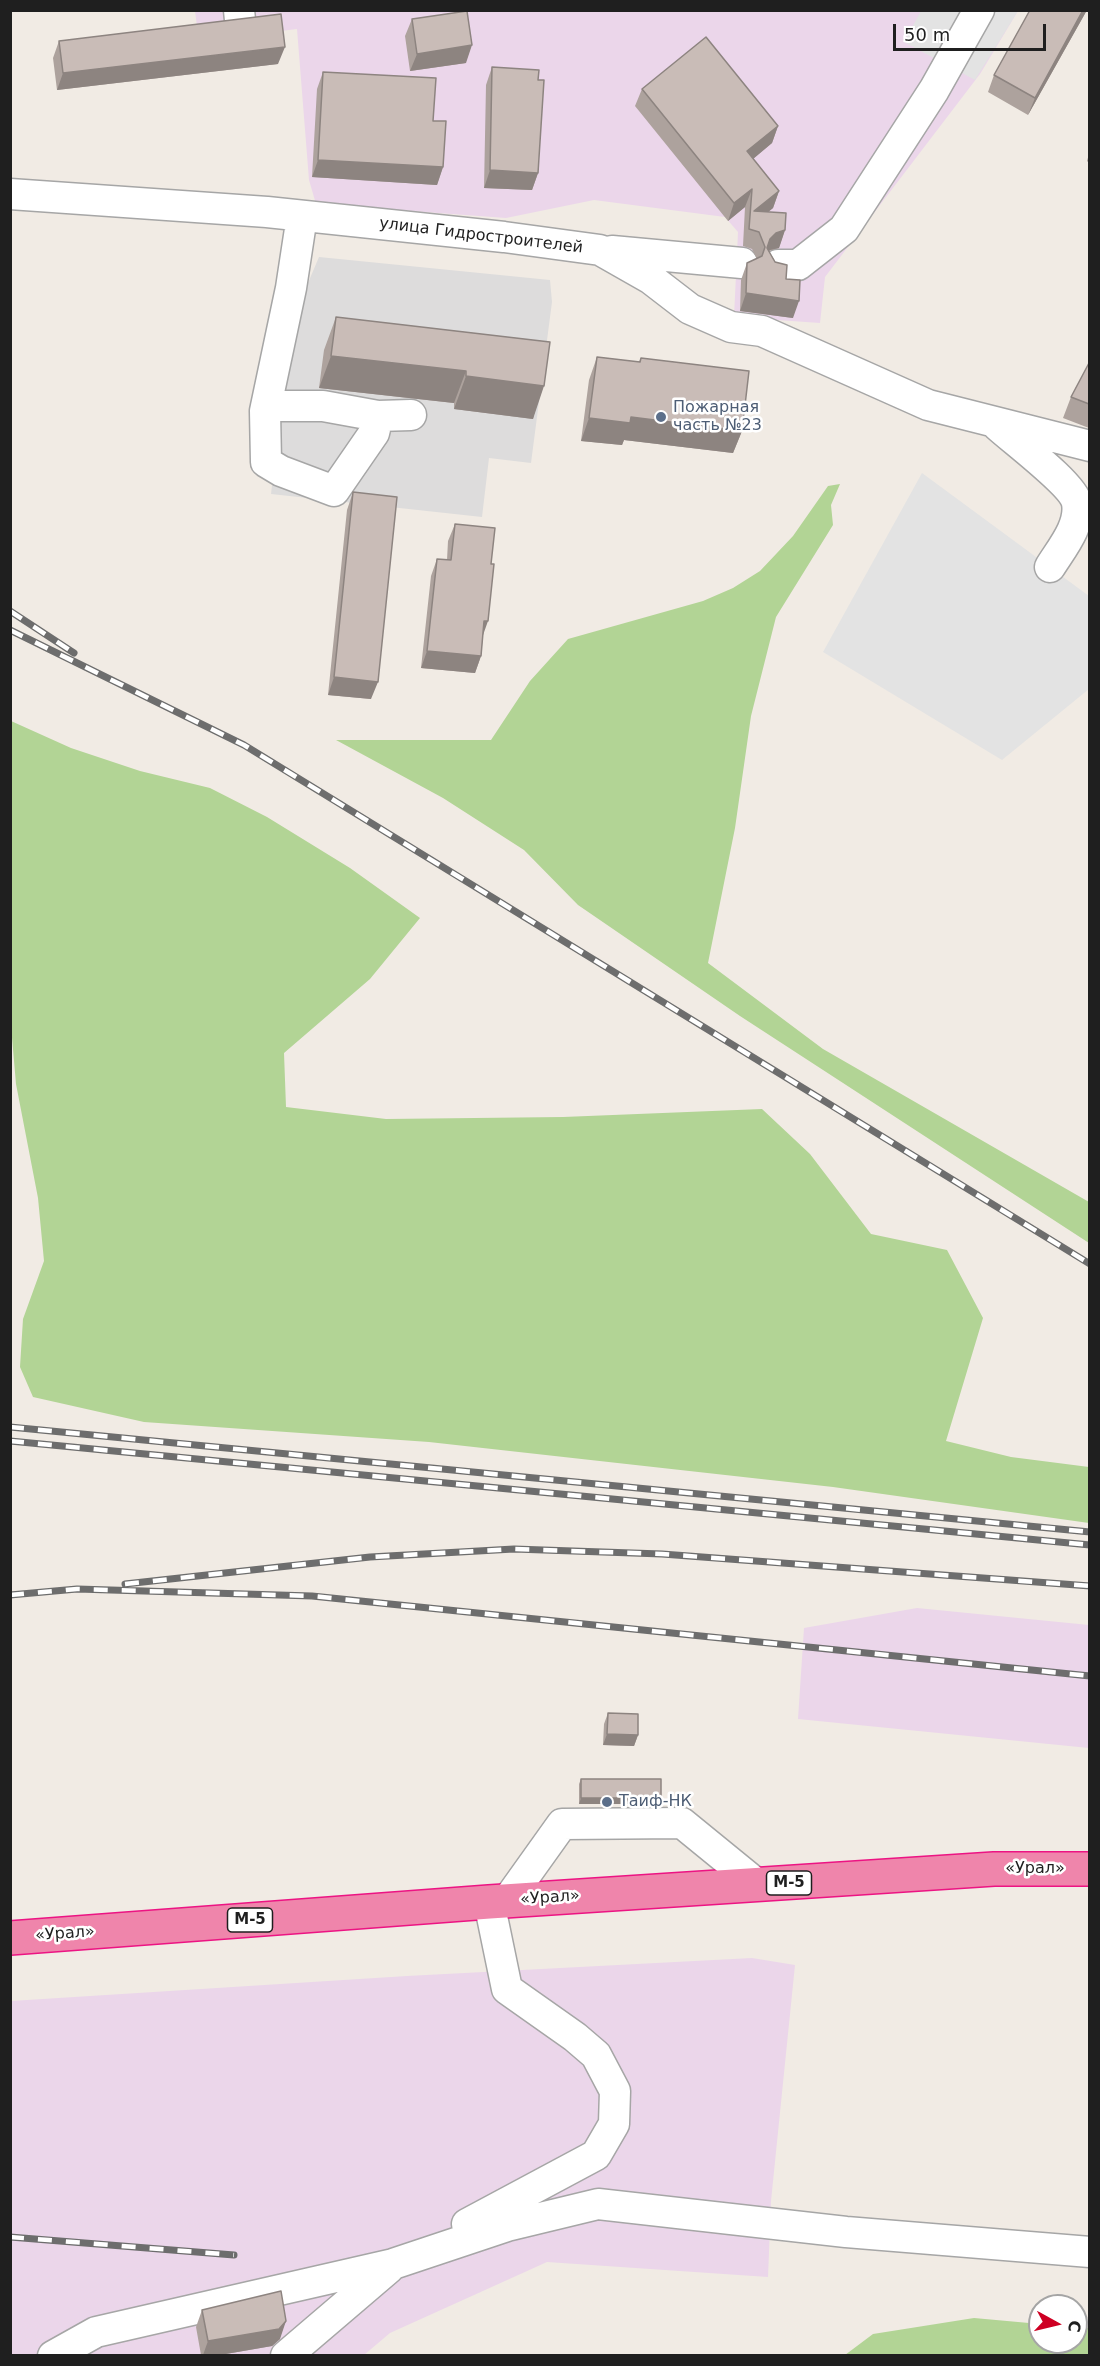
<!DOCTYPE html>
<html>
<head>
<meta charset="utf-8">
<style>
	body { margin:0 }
	#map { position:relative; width:1100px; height:2366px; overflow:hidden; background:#f1ebe4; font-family:"DejaVu Sans",sans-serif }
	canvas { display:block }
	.frame { position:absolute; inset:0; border:12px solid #1f1f1f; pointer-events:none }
	.north { position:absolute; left:1028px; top:2294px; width:60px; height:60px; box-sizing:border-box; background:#fff; border:2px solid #a5a5a5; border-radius:50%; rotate:98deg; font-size:16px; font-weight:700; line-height:24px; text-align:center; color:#1f1f1f }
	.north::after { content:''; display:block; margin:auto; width:21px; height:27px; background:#ce0023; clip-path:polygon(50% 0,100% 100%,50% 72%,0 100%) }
	.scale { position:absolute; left:893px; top:24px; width:153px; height:27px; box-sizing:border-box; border:3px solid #1f1f1f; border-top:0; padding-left:8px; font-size:18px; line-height:21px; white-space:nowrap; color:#1f1f1f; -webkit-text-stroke:4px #fff; paint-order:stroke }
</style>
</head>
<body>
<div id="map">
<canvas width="1100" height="2366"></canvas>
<div class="frame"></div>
<div class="north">С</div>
<div class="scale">50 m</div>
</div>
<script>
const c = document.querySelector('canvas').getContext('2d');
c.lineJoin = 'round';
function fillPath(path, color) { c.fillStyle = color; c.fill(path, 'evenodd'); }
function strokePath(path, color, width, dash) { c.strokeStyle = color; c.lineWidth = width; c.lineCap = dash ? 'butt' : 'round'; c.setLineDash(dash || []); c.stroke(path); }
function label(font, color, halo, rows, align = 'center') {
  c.font = font + ' "DejaVu Sans",sans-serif'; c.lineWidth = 5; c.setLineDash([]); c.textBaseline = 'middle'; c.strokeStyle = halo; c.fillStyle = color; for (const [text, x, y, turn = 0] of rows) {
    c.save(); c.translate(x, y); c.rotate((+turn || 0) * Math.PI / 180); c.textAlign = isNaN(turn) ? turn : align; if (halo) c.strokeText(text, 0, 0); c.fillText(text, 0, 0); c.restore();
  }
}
fillPath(new Path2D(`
	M319,257L550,280L552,302L531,463L489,458L482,517L271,494L286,365L305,290Z`), '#dddcdc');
fillPath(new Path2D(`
	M195,11H1018L980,74L825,277L820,323L734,317L738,232L725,217L594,200L506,218L316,204L309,180L297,29L199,41Z
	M917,1608L1089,1625V1748L798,1719L804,1628Z
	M752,1958L795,1965L771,2201L768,2277L547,2262L390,2333L364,2355L11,2356V2001L407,1976Z`), '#ebd6ea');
fillPath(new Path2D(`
	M840,484L831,505L833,525L776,617L751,716L735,828L708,963L823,1049L1089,1202V1243L740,1016L578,905L524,850L443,798L336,740H491L530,681L568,639L703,601L733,588L760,571L793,536L828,486Z
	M11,721L71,748L140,771L210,788L267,817L350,868L420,918L370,979L284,1053L286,1107L386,1119L563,1117L762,1109L810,1154L871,1234L947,1250L983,1318L946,1441L1011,1457L1089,1467V1523L833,1487L429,1442L144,1422L33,1397L20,1367L23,1319L44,1261L38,1198L16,1084L11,1026Z
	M974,2318L1040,2324V2342H1076V2327L1089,2328V2355H845L873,2334Z`), '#b2d495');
fillPath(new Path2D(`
	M921,11H1018L975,80L904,42Z
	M922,473L1089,596V689L1002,760L823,652Z`), '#e3e3e3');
const minor = new Path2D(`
	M239,10L240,20
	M10,194L267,212L504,237L600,250L651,279L690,309L731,327L762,331L928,405L1090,446
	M302,216L291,288L265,411L266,462L281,471L334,491L374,433L378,416L411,415
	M612,251L742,263
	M778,265H798L844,229L934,90L979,10
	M266,406H323L378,416
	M997,425C1013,440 1073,484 1077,503C1081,526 1061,549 1050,567
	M507,1901L562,1824L682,1823L758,1885
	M467,2224L596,2155L614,2124L615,2091L596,2055L575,2037L507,1989L489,1902
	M53,2356L96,2332L393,2264L507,2226L598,2204L846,2232L1090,2252
	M286,2356L389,2268`);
const highway = new Path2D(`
	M10,1938L489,1902L994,1869H1090`);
strokePath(minor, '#a6a6a6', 33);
strokePath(highway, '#ec1483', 36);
strokePath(minor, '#fff', 30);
strokePath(highway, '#ef85ab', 33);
const rail = new Path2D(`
	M10,611L74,653
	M10,630L244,745L1090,1264
	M10,1427L1090,1532
	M10,1441L1090,1545
	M125,1584L370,1557L514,1549L662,1554L1090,1586
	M10,1595L77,1589L312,1596L1090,1676
	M10,2237L234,2255`);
strokePath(rail, '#6d6d6d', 7);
strokePath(rail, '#fff', 4.5, [14]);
fillPath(new Path2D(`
	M1030,10H1087L1028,115L988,92L994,75Z
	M412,19L466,63L410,71L405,36Z
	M59,41L278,64L57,90L53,58Z
	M492,67L538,80V173L532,190L484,188L486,85Z
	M323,72L433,121L443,167L437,185L312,177L317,89Z
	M642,89L778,126L772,143L753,159L779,191L773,208L768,212L785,230L779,248L769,251L786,279L793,318L740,311L741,280L747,263L757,259L752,249L743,246L745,207L728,221L635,106Z
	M1089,154V163L1087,161Z
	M336,317L550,342L533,419L454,409V403L319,388L324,350Z
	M597,357L639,362L641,358L742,431L733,453L624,440L622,445L581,441L589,380Z
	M1089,363V428L1063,418L1071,397Z
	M353,492L371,699L328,695L347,510Z
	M455,524L483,636L481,656L475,673L421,668L431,576L437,559L447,560L448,541Z
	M608,1713L638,1735L634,1746L603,1745L604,1724Z
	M581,1779L661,1798L658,1804H579V1784Z
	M202,2310L280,2339L272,2346L220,2355H201L196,2327Z`), '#ada29d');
fillPath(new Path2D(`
	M1083,10H1087L1028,115L1035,98Z
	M472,45L466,63L410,71L417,54Z
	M285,47L278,64L57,90L63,73Z
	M778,126L772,143L741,169L747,151Z
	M318,160L443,167L437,185L312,177Z
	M490,170L538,173L532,190L484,188Z
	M752,189L745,207L728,221L734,203Z
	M779,191L773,208L750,227L754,211Z
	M785,230L779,248L770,250L763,256L770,239L776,233Z
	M746,293L799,301L793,318L740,311Z
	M331,356L466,371L454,403L319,388Z
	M466,376L544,386L533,419L454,409Z
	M631,417L742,431L733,453L624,440L622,445L581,441L589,418Z
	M484,621H488L482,638Z
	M427,651L481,656L475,673L421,668Z
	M334,677L378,682L371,699L328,695Z
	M607,1734L638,1735L634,1746L603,1745Z
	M581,1798H661L658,1804H579Z
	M286,2321L280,2339L272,2346L220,2355H203L208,2341Z`), '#8d8480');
const building = new Path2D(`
	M1030,10H1083L1035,98L994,75Z
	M467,11L472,45L417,54L412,19Z
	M281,14L285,47L63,73L59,41Z
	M706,37L778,126L747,151L779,191L754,211L786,213L785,230L776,233L770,239L767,248L775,262L787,265L786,279L800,280L799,301L746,293L747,263L762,256L765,247L759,232L749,229L752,189L734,203L642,89Z
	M492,67L539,70L538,80H544L538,173L490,170Z
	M323,72L436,78L433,121H446L443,167L318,160Z
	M336,317L550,342L544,386L466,376V371L331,356Z
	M597,357L640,362L641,358L749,371L742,431L631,417L630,423L589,418Z
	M1089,363V404L1071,397Z
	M353,492L397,497L378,682L334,677Z
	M455,524L495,528L491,564H494L488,621H484L481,656L427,651L437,559L451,560Z
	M608,1713L638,1714V1735L607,1734Z
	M581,1779H661V1798H581Z
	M281,2291L286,2321L279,2329L208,2341L202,2310Z`);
fillPath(building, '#c9bcb7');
strokePath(building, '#8d8480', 1.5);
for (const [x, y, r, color] of [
	[661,417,6,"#5c6f8a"],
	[607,1802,6,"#5c6f8a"]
]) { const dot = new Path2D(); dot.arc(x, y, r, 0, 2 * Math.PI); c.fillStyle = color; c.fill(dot); strokePath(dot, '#fff', 2); }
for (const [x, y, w] of [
	[789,1883,45],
	[250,1920,45]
]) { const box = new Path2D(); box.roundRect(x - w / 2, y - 12, w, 24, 4.5); c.fillStyle = '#fff'; c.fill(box); strokePath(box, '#1f1f1f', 1.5); }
label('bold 15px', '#1f1f1f', null, [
	["М-5",789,1883],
	["М-5",250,1920]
]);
label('16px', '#1f1f1f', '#fff', [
	["улица Гидростроителей",481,236,7],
	["«Урал»",1035,1869],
	["«Урал»",550,1898,-4],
	["«Урал»",65,1934,-4]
]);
label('16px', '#4e5e75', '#fff', [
	["Пожарная",673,408],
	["часть №23",673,426],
	["Таиф-НК",619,1802]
], 'left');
</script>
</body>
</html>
